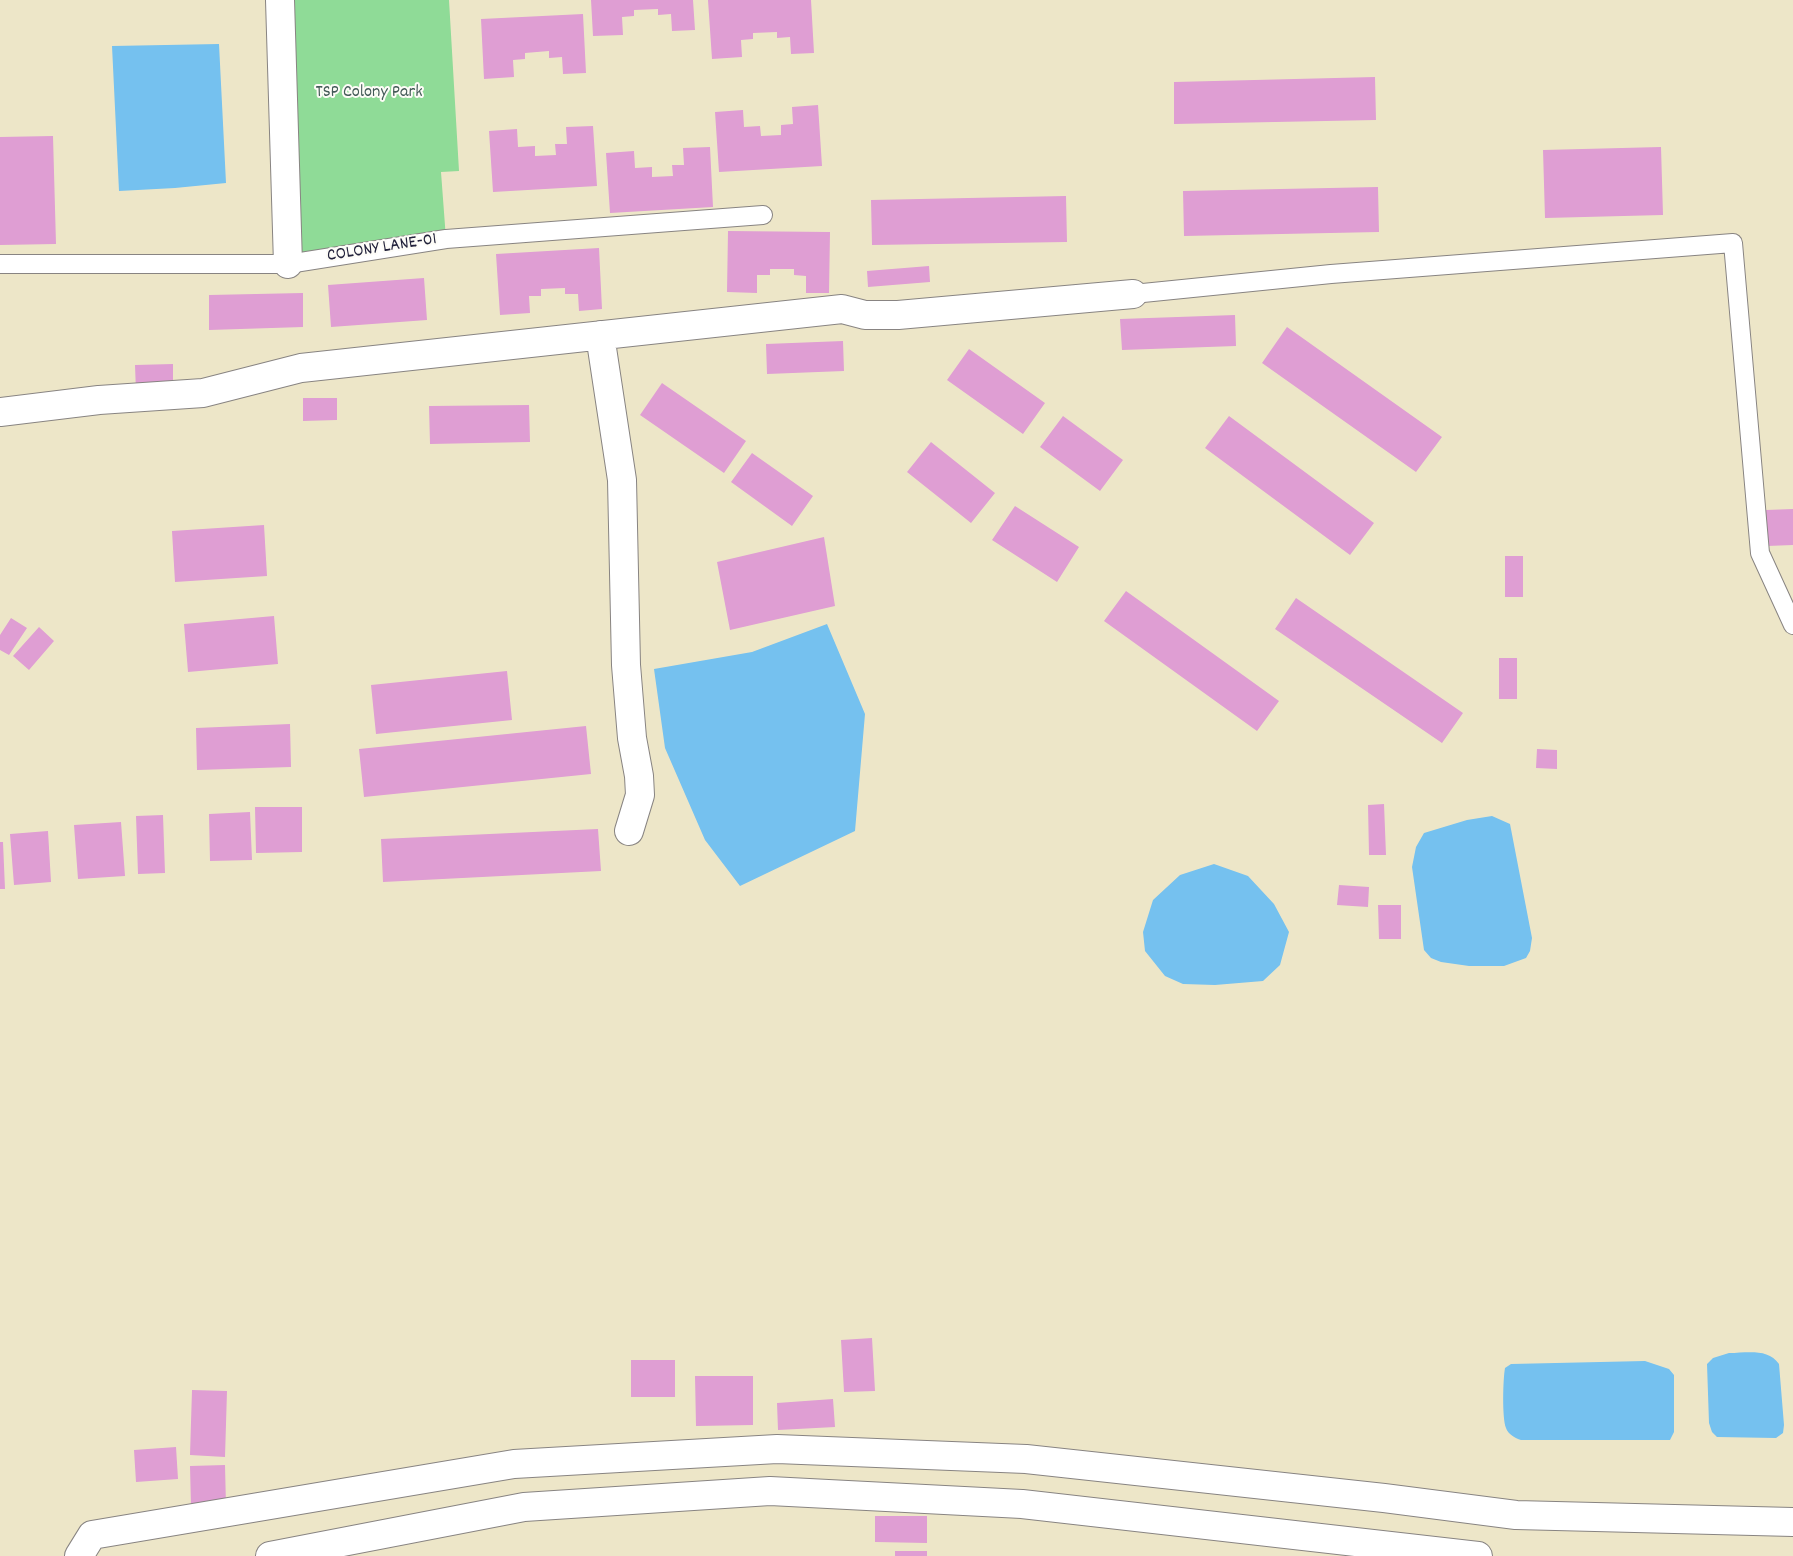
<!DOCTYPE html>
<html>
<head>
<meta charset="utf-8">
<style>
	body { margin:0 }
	canvas { display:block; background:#ede6c8 }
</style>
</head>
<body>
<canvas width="1793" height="1556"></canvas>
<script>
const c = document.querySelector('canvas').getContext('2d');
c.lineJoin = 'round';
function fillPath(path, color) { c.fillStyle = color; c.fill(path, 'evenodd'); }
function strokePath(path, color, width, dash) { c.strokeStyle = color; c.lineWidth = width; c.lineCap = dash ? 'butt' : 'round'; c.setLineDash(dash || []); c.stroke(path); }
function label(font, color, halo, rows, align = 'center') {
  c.font = font + ' Dekko,sans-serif'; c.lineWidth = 4; c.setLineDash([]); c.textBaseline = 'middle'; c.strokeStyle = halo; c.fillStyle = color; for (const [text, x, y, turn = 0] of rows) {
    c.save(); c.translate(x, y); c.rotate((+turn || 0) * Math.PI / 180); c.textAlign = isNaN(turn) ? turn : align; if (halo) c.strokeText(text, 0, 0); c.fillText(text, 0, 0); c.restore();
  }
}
fillPath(new Path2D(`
	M280,0H449L459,171L441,172L446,239L288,264Z`), '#8fdb97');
fillPath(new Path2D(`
	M219,44L226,183L175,188L119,191L112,46Z
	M827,624L865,714L855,831L740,886L705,840L665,748L654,669L752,652Z
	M1492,816L1510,824L1532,938L1530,951L1526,958L1504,966H1469L1441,962L1431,958L1424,950L1412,867L1416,847L1424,833L1467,820Z
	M1214,864L1248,876L1274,904L1289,932L1280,965L1263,981L1215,985L1183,984L1165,976L1145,951L1143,932L1153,900L1180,875Z
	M1729,1353C1747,1353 1768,1348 1779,1364L1784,1425L1783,1433L1776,1438L1717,1437L1712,1432L1709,1423L1707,1364L1713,1358Z
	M1645,1361L1669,1369L1674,1375V1432L1670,1440H1521C1515,1438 1508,1434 1506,1428C1502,1418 1503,1379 1505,1368L1511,1364Z`), '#75c1ef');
fillPath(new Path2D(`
	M591,0H693L695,30L672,31L671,14L658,15V9L634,10V16L622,17L623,35L593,36Z
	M708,0H811L814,53L791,54L790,37L777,38V32L753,33V39L741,40L742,57L712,59Z
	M583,14L586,73L563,74L562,57L549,58V51L525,53V59L513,60L514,77L484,79L481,19Z
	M1375,77L1376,120L1174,124V82Z
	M818,105L822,166L719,172L715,112L743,110L744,127L760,126L761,136L781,135V125L793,124L792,107Z
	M593,126L597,186L493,192L489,131L517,129L518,147L535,146V156L556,155L555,144H567L566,127Z
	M53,136L56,244L0,245V137Z
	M710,147L713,207L610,213L606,153L634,151L635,168L652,167V177L673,176L672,165H684L683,148Z
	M1661,147L1663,215L1545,218L1543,150Z
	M1378,187L1379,232L1184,236L1183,191Z
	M1066,196L1067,242L872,245L871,200Z
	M728,231L830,232L829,293H806V276L794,275V269H770V275H757V293L727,292Z
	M599,248L602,309L579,311L578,294H565V288L541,289V296H529L530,313L500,315L496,254Z
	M929,266L930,282L868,287L867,271Z
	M424,278L427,320L331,327L328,285Z
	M303,293V327L209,330V295Z
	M1235,315L1236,346L1122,350L1120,319Z
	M1287,327L1442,437L1416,472L1262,363Z
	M843,341L844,371L767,374L766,344Z
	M969,349L1045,403L1023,434L947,380Z
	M173,364V392H136L135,365Z
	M662,383L746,441L724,473L640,415Z
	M303,398H337V420L303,421Z
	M529,405L530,442L430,444L429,406Z
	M1063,416L1123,460L1100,491L1040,447Z
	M1229,416L1374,523L1350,555L1205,448Z
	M931,442L995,493L971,523L907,472Z
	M752,453L813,496L792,526L731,482Z
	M1015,506L1079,547L1057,582L992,540Z
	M1793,509V545L1767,546L1766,510Z
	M264,525L267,576L175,582L172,531Z
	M824,537L835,606L730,630L717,562Z
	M1505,556H1523V597H1505Z
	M1126,591L1279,701L1257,731L1104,621Z
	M1296,598L1463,713L1442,743L1275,629Z
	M274,616L278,664L188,672L184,624Z
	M11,618L27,628L9,655L0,650V635Z
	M39,627L54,641L29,670L13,656Z
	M1499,658H1517V699H1499Z
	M507,671L512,720L376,734L371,685Z
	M290,724L291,767L197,770L196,728Z
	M586,726L591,774L364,797L359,749Z
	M1537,749L1557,750V769L1536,768Z
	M1384,804L1386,855H1369L1368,805Z
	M255,807H302V852L256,853Z
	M250,812L252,860L210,861L209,814Z
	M163,815L165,873L138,874L136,816Z
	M121,822L125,876L78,879L74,825Z
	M598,829L601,871L383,882L381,839Z
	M48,831L51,882L14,885L10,834Z
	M0,842H3L5,889H0Z
	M1339,885L1369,887L1368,907L1337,905Z
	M1378,905H1401V939H1379Z
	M872,1338L875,1391L844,1392L841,1340Z
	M631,1360H675V1397H631Z
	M695,1376H753V1425L696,1426Z
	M192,1390L227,1391L225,1457L190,1455Z
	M833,1399L835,1427L778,1430L777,1403Z
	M176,1447L178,1479L136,1482L134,1450Z
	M225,1465L226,1506L191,1507L190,1466Z
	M875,1516H927V1543L875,1542Z
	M895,1551H927V1556H895Z`), '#df9ed3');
const service = new Path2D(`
	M0,264H288L446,239L763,215
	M1133,294L1331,274L1733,243L1760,553L1793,625`);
const minor = new Path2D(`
	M280,0L288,264
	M600,335L622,480L626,665L632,738L639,776L640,795L629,831
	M0,412L99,400L203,393L301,368L842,309L865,315H898L1133,294
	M79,1556L92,1535L514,1464L777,1449L1026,1459L1384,1498L1516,1515L1793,1522
	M270,1556L524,1507L770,1491L1022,1504L1478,1556`);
strokePath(service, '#888482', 20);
strokePath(minor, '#888482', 30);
strokePath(service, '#fff', 18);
strokePath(minor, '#fff', 28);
label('18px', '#435a57', '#fdfcf7', [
	["TSP Colony Park",369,94]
]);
label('18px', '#22223b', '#fdfcf7', [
	["COLONY LANE-01",382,249,-9]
]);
</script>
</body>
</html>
